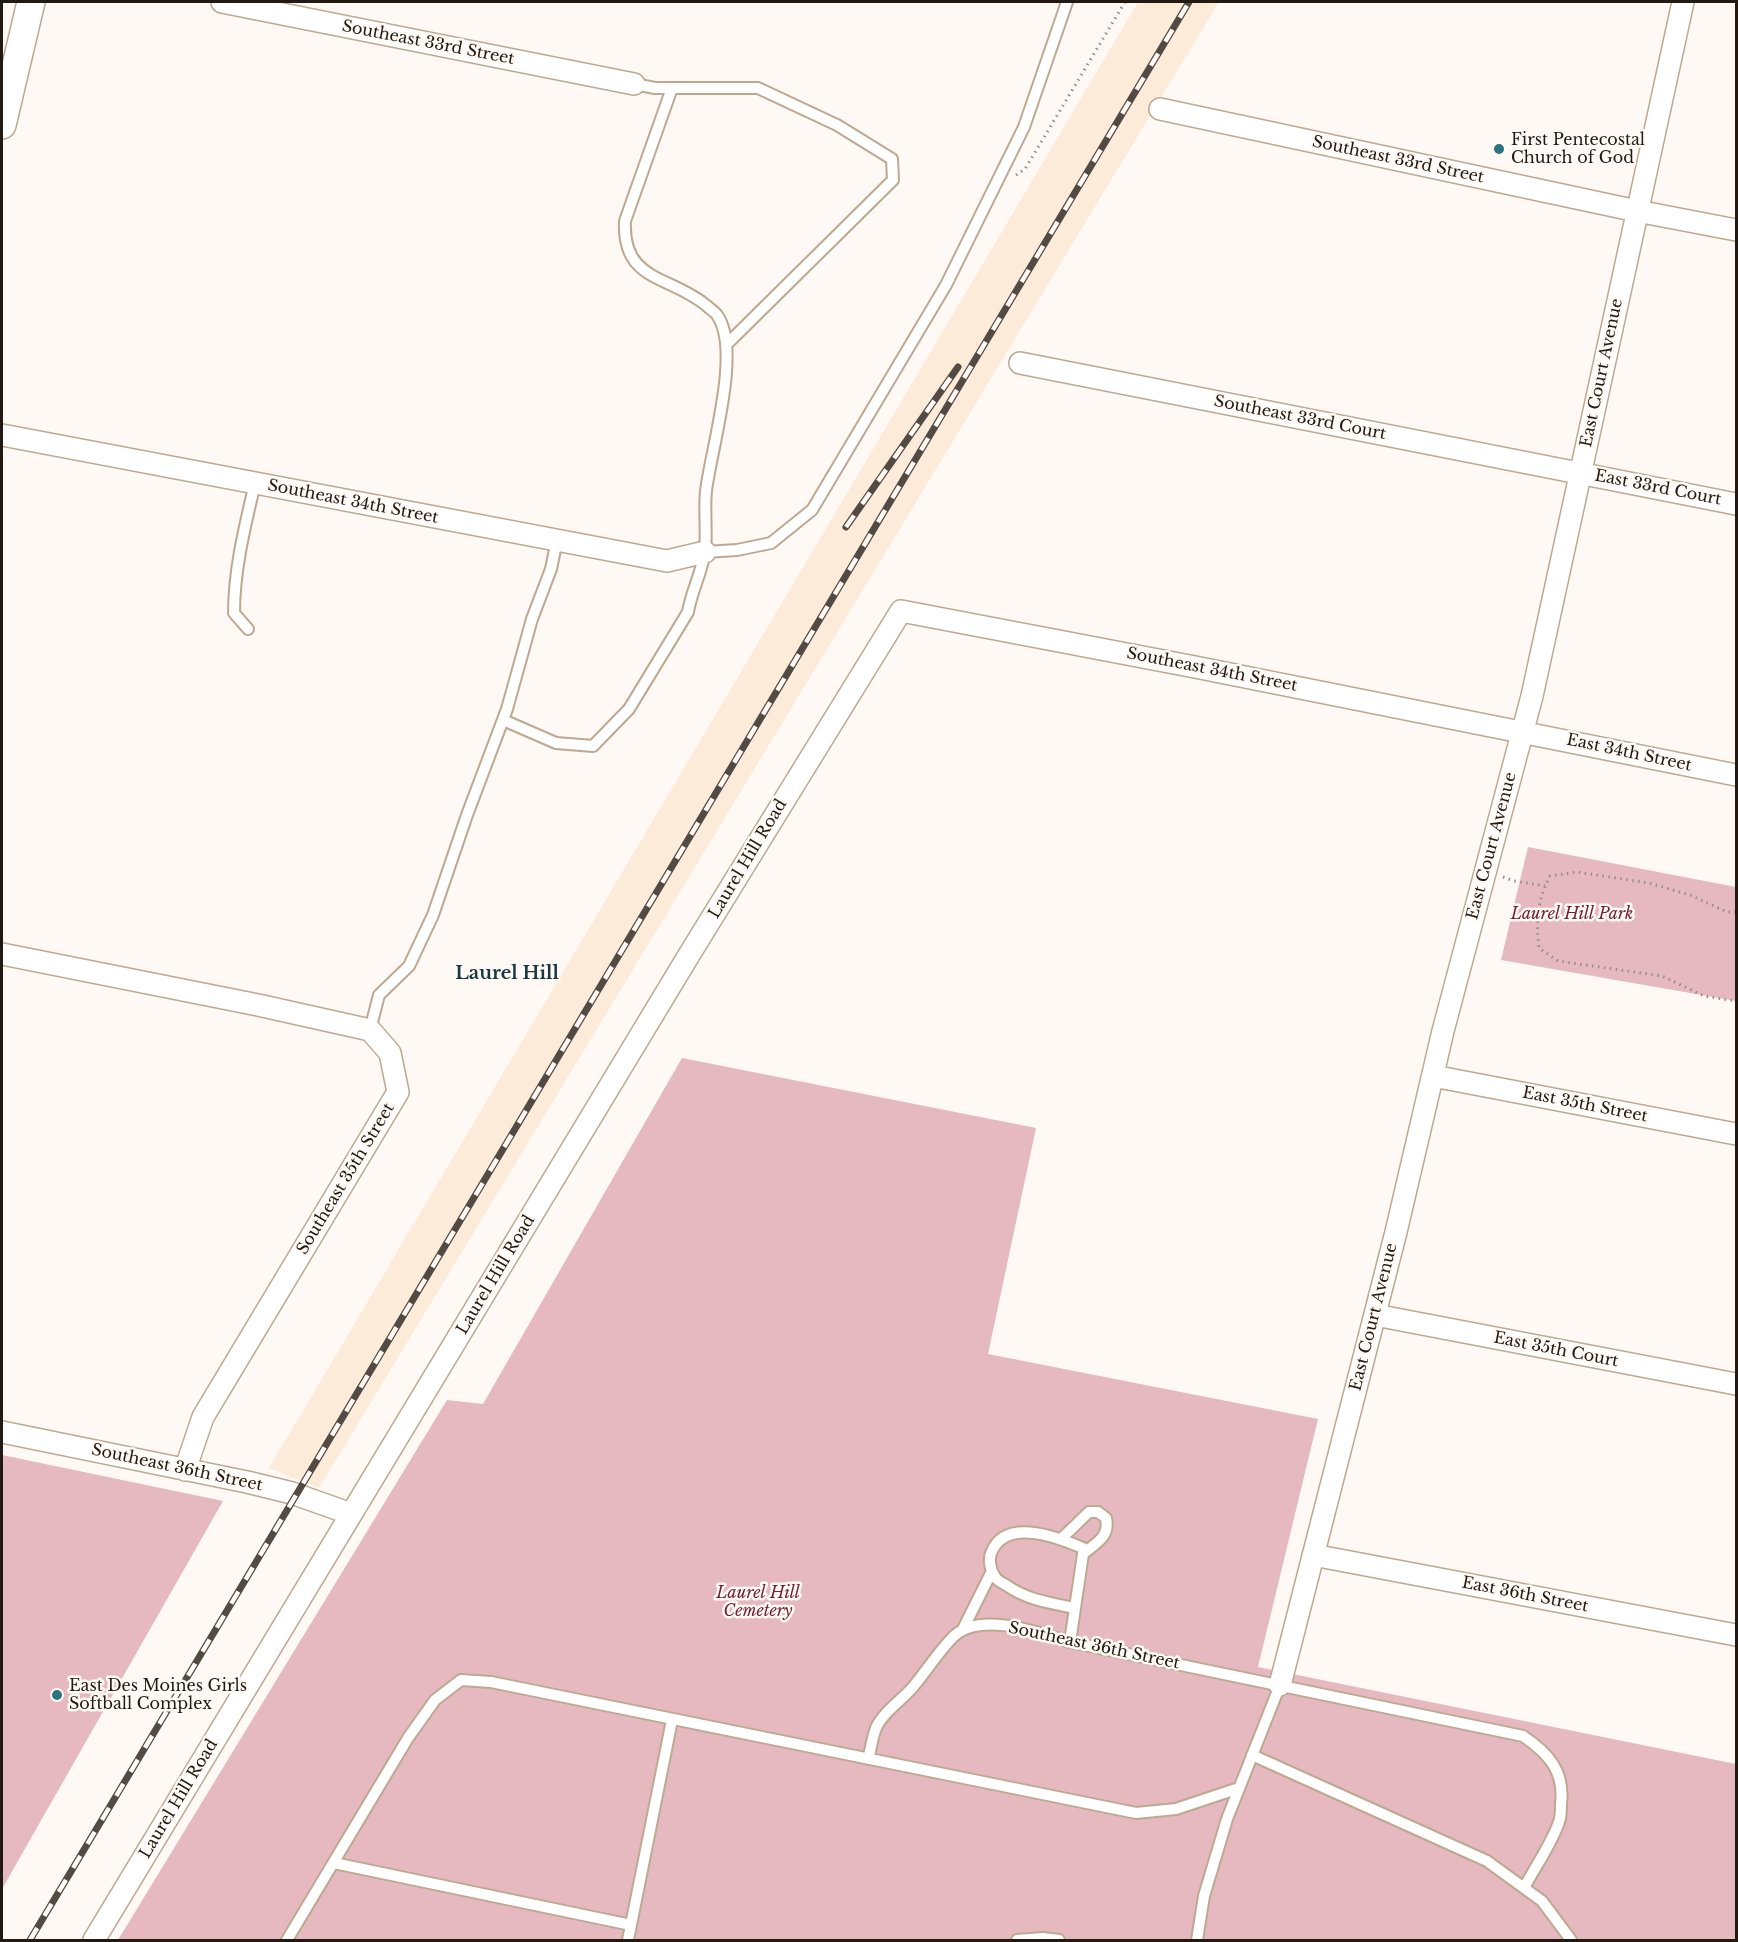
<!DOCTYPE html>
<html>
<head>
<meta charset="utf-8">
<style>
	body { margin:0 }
	#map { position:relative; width:1738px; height:1942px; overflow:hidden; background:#fef9f4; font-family:"Libre Baskerville",serif }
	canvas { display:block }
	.frame { position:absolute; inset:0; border:3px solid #221a12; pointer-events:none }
</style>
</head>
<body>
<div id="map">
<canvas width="1738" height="1942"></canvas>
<div class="frame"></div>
</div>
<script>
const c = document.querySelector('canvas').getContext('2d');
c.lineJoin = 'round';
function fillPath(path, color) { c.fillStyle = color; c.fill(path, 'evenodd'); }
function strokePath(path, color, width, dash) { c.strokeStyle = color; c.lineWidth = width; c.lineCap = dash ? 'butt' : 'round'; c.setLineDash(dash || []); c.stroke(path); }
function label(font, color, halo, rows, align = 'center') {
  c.font = font + ' "Libre Baskerville",serif'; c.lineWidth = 5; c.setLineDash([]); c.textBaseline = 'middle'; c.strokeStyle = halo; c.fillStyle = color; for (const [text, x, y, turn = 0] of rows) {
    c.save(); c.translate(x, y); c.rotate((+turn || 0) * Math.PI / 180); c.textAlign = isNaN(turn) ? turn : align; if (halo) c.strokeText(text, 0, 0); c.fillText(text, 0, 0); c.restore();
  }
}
fillPath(new Path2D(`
	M1138,2H1219L319,1488L269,1468Z`), '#fdebd9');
fillPath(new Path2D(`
	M1528,847L1736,887V1001L1501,960Z
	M682,1058L1036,1128L988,1354L1318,1419L1258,1667L1736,1764V1940H118L447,1400L483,1404Z
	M2,1455L223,1501L2,1889Z`), '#e6b9c0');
const service = new Path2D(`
	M634,84L655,88H758L837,125L892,159L893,180L727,344
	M705,552L737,550L771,543L812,510L946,285L1024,127L1067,2
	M248,629L234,613C234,569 245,526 255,483
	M503,720L556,743L593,746L629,709L688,612C691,592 703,570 705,550C707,531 704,510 706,491C711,449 742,350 717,315C715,312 710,309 707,306C671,275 622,283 625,221L672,88
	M370,1030L379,995L409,966L433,915L467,815L507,709L532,619L551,569L557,540
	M1061,1539L1089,1512H1098L1106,1518C1110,1537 1097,1542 1083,1554
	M963,1629L992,1571
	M1070,1642L1083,1554V1548C1059,1538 1007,1517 992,1551C988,1558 990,1570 995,1577C997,1580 1002,1583 1006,1585C1027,1600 1050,1603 1075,1608
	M1252,1755L1487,1861L1542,1901L1571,1940
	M868,1759C871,1749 872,1738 876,1728C883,1712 902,1700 913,1687C927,1670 939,1651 954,1636C981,1611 1040,1633 1070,1642L1523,1736C1548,1753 1565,1771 1561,1804C1561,1810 1561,1817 1559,1822C1551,1845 1535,1867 1524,1888
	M334,1863L631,1925
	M287,1940L408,1738L435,1700L461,1680L491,1682L1136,1813L1176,1809L1239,1788
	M628,1940L672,1720
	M1017,1940L1043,1938L1059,1940
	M1197,1940L1204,1896L1227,1819L1280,1685`);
const minor = new Path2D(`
	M222,2L634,84
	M1160,109L1637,211L1736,230
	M1020,363L1736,504
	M2,435L667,561L705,552
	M2,954L258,1005L370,1030L390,1053L398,1092L203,1417L185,1470
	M1433,1076L1736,1134
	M1375,1315L1736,1384
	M2,1432L247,1482L292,1493L351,1514
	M1313,1555L1736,1635
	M1280,1685L1396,1232L1443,1031L1532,696L1683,2
	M94,1940L689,955L901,611L1195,667L1736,775`);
const tertiary = new Path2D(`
	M2,125L31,2`);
strokePath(service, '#bea892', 14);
strokePath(minor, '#bea892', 24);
strokePath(tertiary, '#bea892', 30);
strokePath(new Path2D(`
	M1016,175L1025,169L1125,2
	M1503,877L1514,881L1545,886
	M1736,912H1727L1690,895L1649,883L1577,872L1550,876C1537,901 1536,921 1539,948L1558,961L1662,976L1704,996L1736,1001`), '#948e87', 3, [1.5, 4.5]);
strokePath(service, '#fff', 10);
strokePath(minor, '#fff', 21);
strokePath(tertiary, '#fff', 27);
const rail = new Path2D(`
	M846,527L958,367
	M30,1940L1189,2`);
strokePath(rail, '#524a43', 7);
strokePath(rail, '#fef9f4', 4.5, [14]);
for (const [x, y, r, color] of [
	[1499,149,6,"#2b737e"],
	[57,1695,6,"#2b737e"]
]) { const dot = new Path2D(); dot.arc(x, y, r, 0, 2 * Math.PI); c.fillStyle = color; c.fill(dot); strokePath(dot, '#fef9f4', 2); }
label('16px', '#221a12', '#fef9f4', [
	["Southeast 33rd Street",428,43,11],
	["Southeast 33rd Street",1398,160,12],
	["East Court Avenue",1602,373,-78],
	["Southeast 33rd Court",1300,418,11],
	["East 33rd Court",1658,488,11],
	["Southeast 34th Street",353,502,11],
	["Southeast 34th Street",1212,670,11],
	["East 34th Street",1629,753,12],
	["East Court Avenue",1492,846,-75],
	["Laurel Hill Road",748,859,-59],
	["East 35th Street",1585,1105,11],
	["Southeast 35th Street",346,1179,-59],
	["Laurel Hill Road",496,1275,-59],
	["East Court Avenue",1374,1317,-76],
	["East 35th Court",1556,1350,11],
	["Southeast 36th Street",177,1468,12],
	["East 36th Street",1525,1595,11],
	["Southeast 36th Street",1094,1646,12],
	["Laurel Hill Road",179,1799,-59]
]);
label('16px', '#221a12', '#fef9f4', [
	["First Pentecostal",1511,140],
	["Church of God",1511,158],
	["East Des Moines Girls",69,1686],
	["Softball Complex",69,1704]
], 'left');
label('italic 16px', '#712035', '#fef9f4', [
	["Laurel Hill Park",1572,914],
	["Laurel Hill",758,1593],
	["Cemetery",758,1611]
]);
label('bold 18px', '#18393f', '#fef9f4', [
	["Laurel Hill",507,974]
]);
</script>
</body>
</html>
